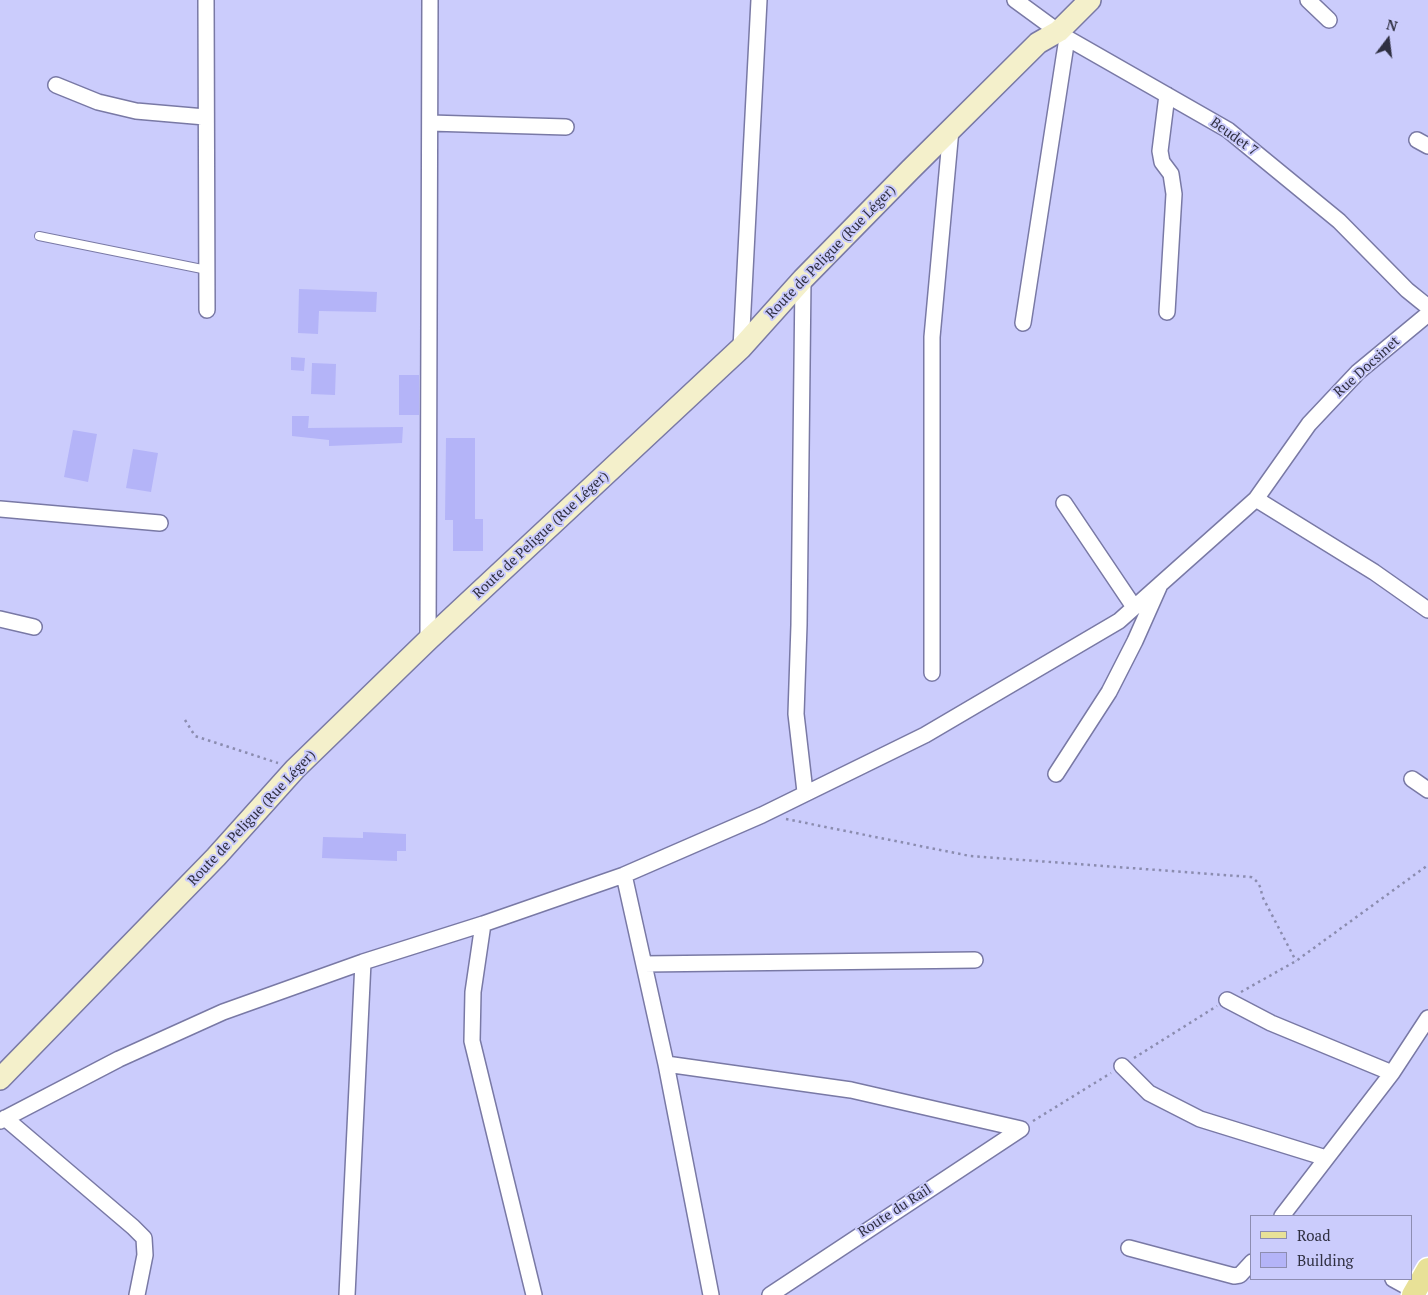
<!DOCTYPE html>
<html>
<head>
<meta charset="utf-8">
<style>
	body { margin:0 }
	#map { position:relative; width:1428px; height:1295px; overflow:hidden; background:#cbccfc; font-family:"PT Serif",serif }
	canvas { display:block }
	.legend { position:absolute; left:1250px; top:1215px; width:162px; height:65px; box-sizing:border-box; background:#cbccfc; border:1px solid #8d8db1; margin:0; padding:6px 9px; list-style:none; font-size:15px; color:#2f2f41 }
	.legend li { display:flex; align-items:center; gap:10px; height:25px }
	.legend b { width:25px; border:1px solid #8d8db1 }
	.north { position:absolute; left:1363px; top:15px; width:50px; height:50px; -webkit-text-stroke:4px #cbccfc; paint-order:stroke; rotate:15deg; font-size:14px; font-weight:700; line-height:20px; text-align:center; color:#2f2f41 }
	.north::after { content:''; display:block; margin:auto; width:18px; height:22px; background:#2f2f41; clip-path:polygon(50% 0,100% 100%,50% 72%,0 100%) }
</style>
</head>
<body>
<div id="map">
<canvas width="1428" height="1295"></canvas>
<ul class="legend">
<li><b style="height:6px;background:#e8e197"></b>Road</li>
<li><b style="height:14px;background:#b4b4f8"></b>Building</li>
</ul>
<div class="north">N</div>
</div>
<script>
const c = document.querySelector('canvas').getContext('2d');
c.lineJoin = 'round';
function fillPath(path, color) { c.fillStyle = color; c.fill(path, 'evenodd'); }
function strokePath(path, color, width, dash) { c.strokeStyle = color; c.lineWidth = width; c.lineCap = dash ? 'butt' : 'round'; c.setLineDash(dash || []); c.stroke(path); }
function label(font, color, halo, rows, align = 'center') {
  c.font = font + ' "PT Serif",serif'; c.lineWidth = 4; c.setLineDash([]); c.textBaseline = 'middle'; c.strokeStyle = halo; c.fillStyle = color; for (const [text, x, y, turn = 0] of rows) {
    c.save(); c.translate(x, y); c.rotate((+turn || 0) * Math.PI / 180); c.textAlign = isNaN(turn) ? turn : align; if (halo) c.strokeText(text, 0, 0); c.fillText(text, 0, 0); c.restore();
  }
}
fillPath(new Path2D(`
	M299,289L377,292L376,312L319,311L318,334L298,333Z
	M291,357L305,358L304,371L291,370Z
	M312,363L336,364L335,395L311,394Z
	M399,375H419V415H399Z
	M292,416H309L308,428L403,427L402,443L329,446V440L292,436Z
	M73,430L97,434L88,482L64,477Z
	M446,438H475V519H483V551H453V520H445Z
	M133,449L158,453L151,492L126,488Z
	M363,832L406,834V851H397V861L322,858L323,837L363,838Z`), '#b4b4f8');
const lane = new Path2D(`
	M39,236L207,270`);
const street = new Path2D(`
	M206,0L207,310
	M1015,0L1067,38L1228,130L1339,221L1407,290L1428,307
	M1308,0L1329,20
	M56,85L98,102L136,111L205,117
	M430,123L566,127
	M1417,140L1428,146
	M803,279L799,625L796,714L805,792
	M1167,312L1174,194L1171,174L1162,162L1160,151L1167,95
	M1023,323L1067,38
	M741,348L759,0
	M1256,499L1374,572L1428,610
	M1064,503L1134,607
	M0,509L160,523
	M0,619L34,627
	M428,640L430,0
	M932,673V337L951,129
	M1056,774L1109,692L1135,641L1159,587
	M1412,779L1428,790
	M624,875L666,1064L711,1295
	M483,924L473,992L472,1041L534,1295
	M644,964L975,960
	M1227,1000L1271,1023L1392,1073L1282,1216
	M666,1064L851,1090L1021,1129
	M1122,1066L1149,1093L1200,1119L1326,1158
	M1392,1073L1428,1018
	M5,1118L133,1227L144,1238L145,1255L137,1295
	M0,1121L119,1059L223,1012L363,962L483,924L624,875L762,815L925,735L1119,621L1256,499L1309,424L1358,372L1428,314
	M1129,1248L1234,1276L1240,1275L1252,1262
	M1393,1279L1415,1291
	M347,1295L363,962
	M770,1295L1021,1129`);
const secondary = new Path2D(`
	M0,1079L216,857L295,769L428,640L741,348L803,279L910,170L1038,43L1059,31L1090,0`);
const primary = new Path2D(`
	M1413,1295L1428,1269`);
strokePath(lane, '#7979a5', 10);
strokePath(street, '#7979a5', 18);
strokePath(secondary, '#7979a5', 24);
strokePath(primary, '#fff', 25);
strokePath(new Path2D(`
	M185,720L195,736L278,763
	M786,819L970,856L1251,877C1259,882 1261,887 1262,896L1296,961
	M1241,992L1296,961L1428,865
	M1134,1058L1217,1006
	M1033,1121L1111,1073`), '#8b8caf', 2.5, [2.5, 4]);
strokePath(lane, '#fff', 8);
strokePath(street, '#fff', 15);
strokePath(secondary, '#f4f0cb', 21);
strokePath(primary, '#e8e197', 22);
label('14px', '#2f2f41', '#cbccfc', [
	["Beudet 7",1234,137,36],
	["Route de Peligue (Rue Léger)",831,252,-46],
	["Rue Docsinet",1367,367,-42],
	["Route de Peligue (Rue Léger)",541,535,-43],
	["Route de Peligue (Rue Léger)",252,818,-47],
	["Route du Rail",895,1211,-33]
]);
</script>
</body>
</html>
